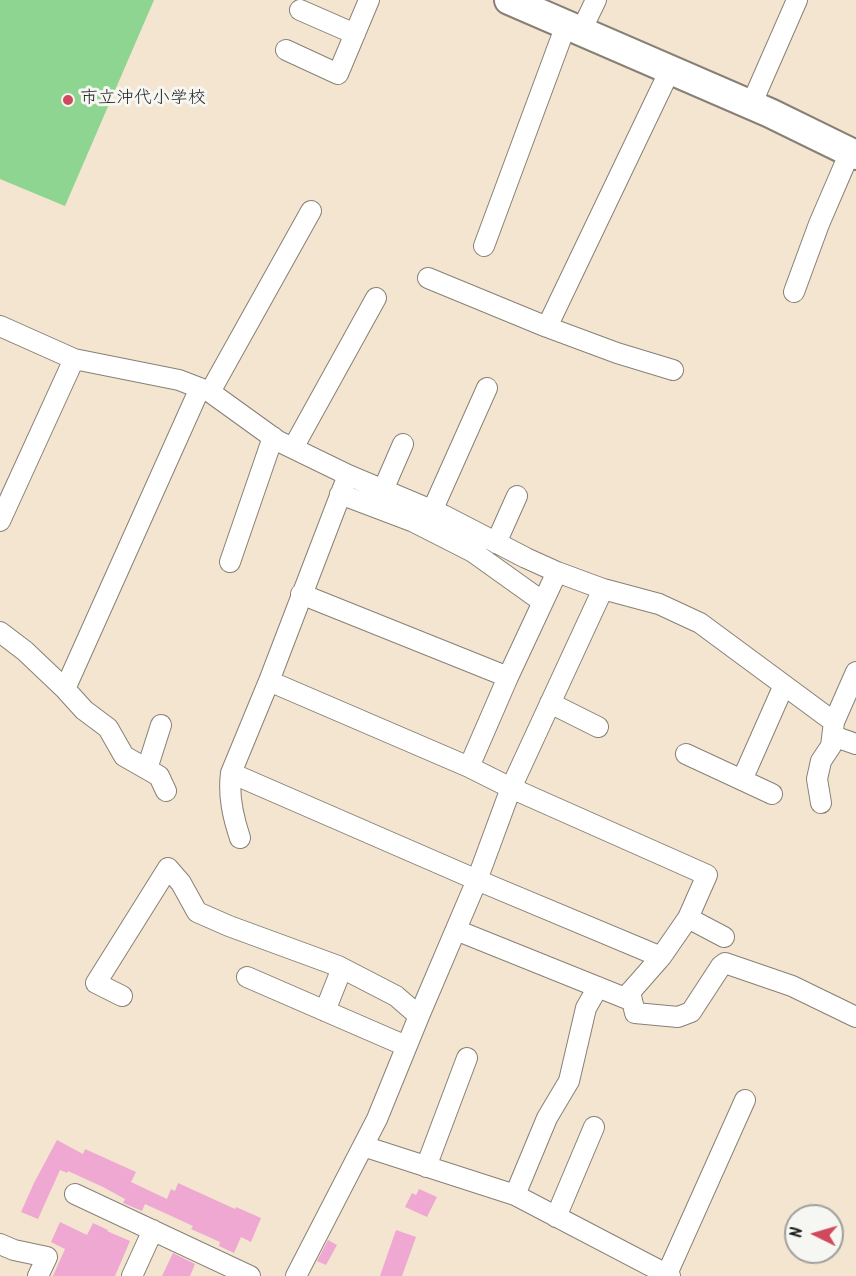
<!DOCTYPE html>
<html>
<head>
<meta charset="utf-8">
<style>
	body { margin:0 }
	#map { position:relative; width:856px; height:1276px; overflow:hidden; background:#f3e5cf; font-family:Kalam,sans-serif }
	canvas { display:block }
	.north { position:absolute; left:784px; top:1204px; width:60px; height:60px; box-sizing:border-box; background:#f6f6f2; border:2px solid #9f9f9c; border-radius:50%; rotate:275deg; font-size:16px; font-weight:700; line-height:24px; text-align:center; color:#1c1c1c }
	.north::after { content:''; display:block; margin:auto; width:21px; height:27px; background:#d1495b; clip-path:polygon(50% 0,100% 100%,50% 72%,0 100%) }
</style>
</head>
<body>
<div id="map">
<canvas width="856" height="1276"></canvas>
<div class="north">N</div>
</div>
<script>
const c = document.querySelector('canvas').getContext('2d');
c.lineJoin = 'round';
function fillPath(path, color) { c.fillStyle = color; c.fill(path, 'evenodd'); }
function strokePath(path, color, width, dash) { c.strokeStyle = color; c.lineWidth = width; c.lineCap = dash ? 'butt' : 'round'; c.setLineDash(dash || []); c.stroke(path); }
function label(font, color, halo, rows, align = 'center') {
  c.font = font + ' Kalam,"Klee One",sans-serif'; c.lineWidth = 6; c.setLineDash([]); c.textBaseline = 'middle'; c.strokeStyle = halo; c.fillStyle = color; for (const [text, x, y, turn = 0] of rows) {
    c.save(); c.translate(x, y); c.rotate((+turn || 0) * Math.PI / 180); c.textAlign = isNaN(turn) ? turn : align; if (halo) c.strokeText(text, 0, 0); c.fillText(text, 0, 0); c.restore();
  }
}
fillPath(new Path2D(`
	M0,0H154L65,206L0,179Z`), '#8dd590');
fillPath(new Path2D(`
	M57,1140L83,1154L85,1149L136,1172L131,1182L167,1199L171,1189L175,1191L178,1183L235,1209L236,1207L261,1218L251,1242L241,1237L234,1253L219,1246L220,1242L191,1229L193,1226L145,1204L142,1211L123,1203L125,1199L103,1187L68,1171L67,1173L60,1170L38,1219L21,1212L34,1183Z
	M419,1189L437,1197L427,1217L405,1207L412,1193L416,1195Z
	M60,1222L87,1235L93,1223L108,1230L107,1231L130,1241L115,1276H53L65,1249L51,1242Z
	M396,1230L416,1237L402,1276H380Z
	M328,1240L337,1245L326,1265L317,1261Z
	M173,1253L195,1264L190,1276H162Z`), '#eea8d2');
const street = new Path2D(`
	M300,10L355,34
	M581,31L596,0
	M286,50L338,74L369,0
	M751,105L797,0
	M484,246L566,25
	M428,278L547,327L617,353L673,370
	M794,292L819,224L850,152
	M0,326L74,359L179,380L210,392L278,441L348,475L443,515L526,558L557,572L603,589L659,604L700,623L834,722
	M547,327L670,70
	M210,392L311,211
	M293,448L376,298
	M348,475L269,681L231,773L477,880L661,957
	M383,490L403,444
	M340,494L414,522L473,552L543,602
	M432,511L487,388
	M0,521L74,359
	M496,543L517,496
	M230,562L273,437
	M301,594L508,677
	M0,632L25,651L65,689L84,710L108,728L124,756L159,776L166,791
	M269,681L469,767L511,788L707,875L688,918L661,957L625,998L456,930
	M65,689L200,388
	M550,703L598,727
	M833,736L856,744
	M686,754L742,780
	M469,767L508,677L557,572
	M147,769L161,725
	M231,773C228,796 233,817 240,838
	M772,794L742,780L784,685
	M821,803L817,779L821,761L831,746L834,722L856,672
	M688,918L724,937
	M247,977L406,1046
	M630,992L635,1013L678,1017L691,1012L721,966L725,963L792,986L856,1017
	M122,996L96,983L168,868L181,883L197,912L229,926L338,966L396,996L419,1016
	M325,1011L342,968
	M363,1146L515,1195L670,1276
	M426,1167L467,1058
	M75,1194L250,1276
	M515,1195L547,1118L569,1081L586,1008L598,987
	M556,1217L594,1127
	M0,1244L14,1250L47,1257L38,1276
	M667,1274L745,1100
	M132,1276L153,1230
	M296,1276L377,1119L419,1016L477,880L511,788L603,589`);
const secondary = new Path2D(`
	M509,0L770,113L856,155`);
strokePath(street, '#888076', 22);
strokePath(secondary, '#888076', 32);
strokePath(street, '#fff', 20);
strokePath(secondary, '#fff', 28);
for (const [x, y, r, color] of [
	[68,100,6,"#d1495b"]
]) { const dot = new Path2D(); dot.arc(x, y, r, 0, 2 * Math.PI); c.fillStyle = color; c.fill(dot); strokePath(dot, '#f6f6f2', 2); }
label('18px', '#1c1c1c', '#f6f6f2', [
	["市立沖代小学校",80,100]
], 'left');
</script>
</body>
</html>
